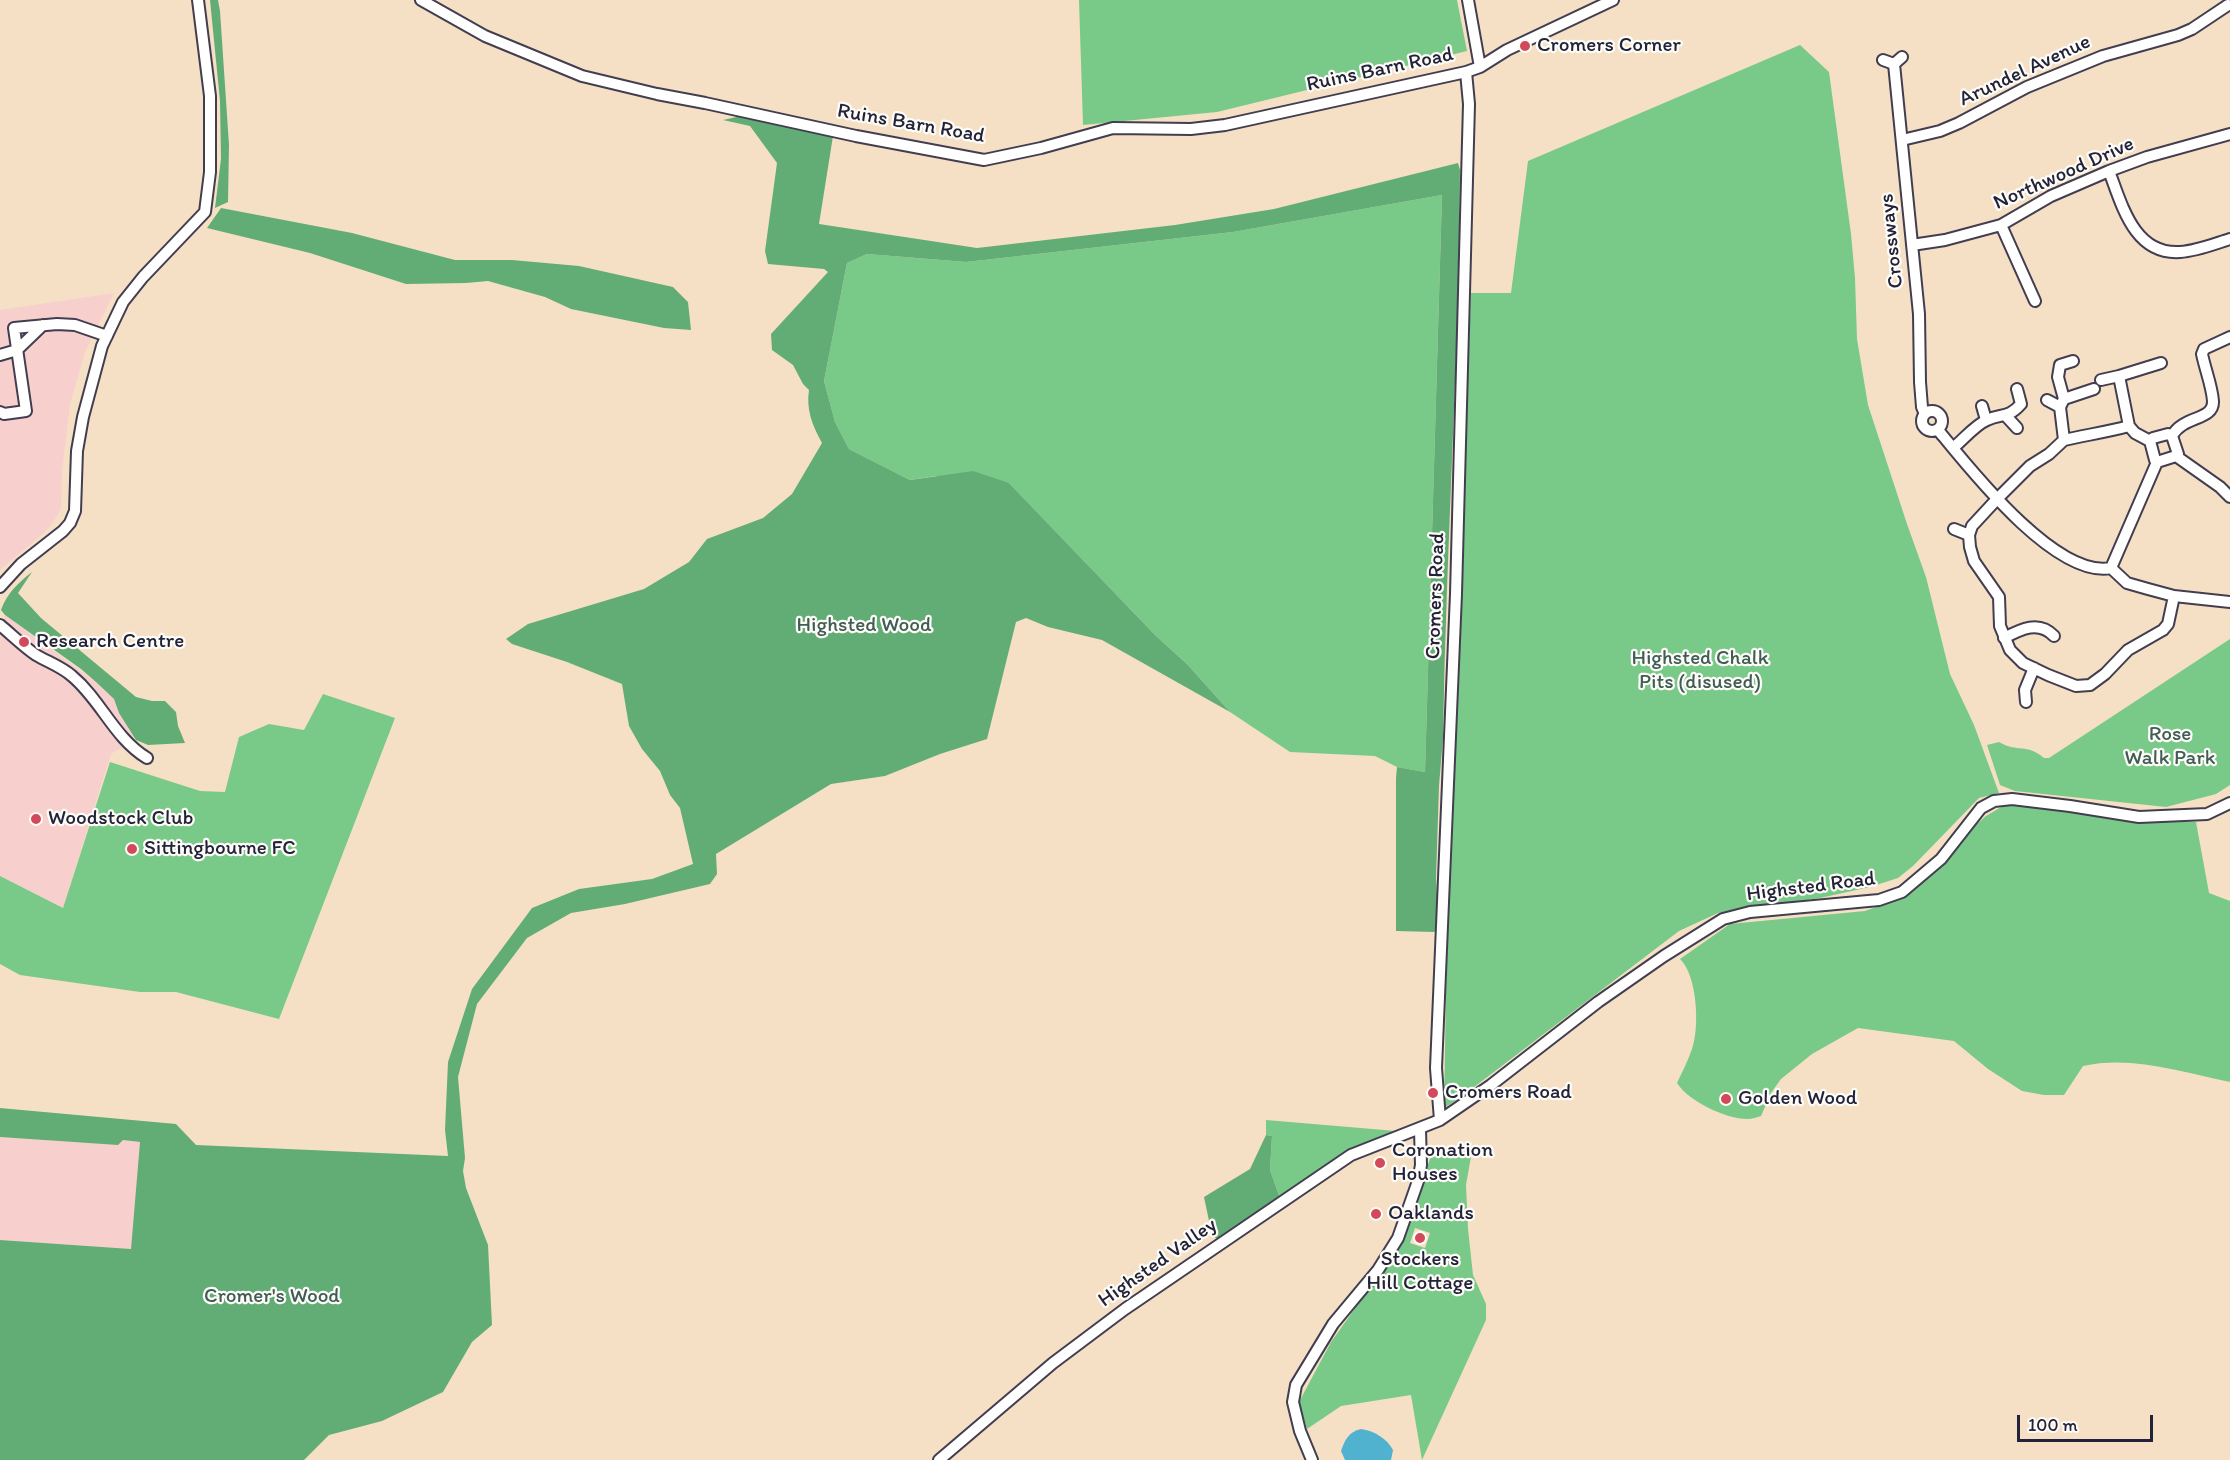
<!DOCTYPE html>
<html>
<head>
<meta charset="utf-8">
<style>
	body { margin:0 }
	#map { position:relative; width:2230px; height:1460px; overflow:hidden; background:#f5e0c5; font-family:Itim,sans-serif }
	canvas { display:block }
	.scale { position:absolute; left:2017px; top:1415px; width:136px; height:27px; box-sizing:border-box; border:3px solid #22223b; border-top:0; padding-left:8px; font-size:18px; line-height:21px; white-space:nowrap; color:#22223b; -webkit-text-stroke:4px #fdfcf7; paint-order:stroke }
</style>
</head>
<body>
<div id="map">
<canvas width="2230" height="1460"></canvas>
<div class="scale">100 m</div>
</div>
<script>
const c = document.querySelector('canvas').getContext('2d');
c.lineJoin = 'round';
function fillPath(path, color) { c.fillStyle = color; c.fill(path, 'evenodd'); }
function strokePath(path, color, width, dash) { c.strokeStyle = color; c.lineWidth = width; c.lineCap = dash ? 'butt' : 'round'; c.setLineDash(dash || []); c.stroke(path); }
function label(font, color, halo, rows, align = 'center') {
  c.font = font + ' Itim,sans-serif'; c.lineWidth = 4.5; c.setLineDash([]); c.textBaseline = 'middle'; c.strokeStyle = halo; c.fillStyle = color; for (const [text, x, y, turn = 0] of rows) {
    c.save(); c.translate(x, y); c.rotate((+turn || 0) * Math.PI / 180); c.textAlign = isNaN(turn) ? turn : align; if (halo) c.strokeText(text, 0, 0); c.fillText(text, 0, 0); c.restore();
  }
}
fillPath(new Path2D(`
	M114,293L85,352L70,404L62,472L61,509L52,524L43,534L0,570V310Z
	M5,615L96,682L114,699L136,740L111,754L63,908L0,876V636Z
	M0,1137L118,1144L123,1140L140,1142L131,1249L0,1240Z`), '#f7d0cd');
fillPath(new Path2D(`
	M1079,0H1457L1467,51L1217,112L1083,125Z
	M1800,45L1829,72L1851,234L1855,278L1857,339L1868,405L1907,524L1926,577L1950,674L1974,725L1999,793L1979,798L1913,866L1898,878L1870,887L1820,898L1718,913L1679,931L1461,1097L1444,1108L1447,930L1471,293H1511L1528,161Z
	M1442,195L1425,772L1397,767L1375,756L1290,752L1230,712L1187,664L1156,636L1009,483L936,476L910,480L849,449L835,422L824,381L847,263L867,254L966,262L1233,232Z
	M2230,639V785L2216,794L2166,807L2015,791L2000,785L1987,745L1999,742C2017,753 2027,743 2044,758H2049Z
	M323,694L395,718L279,1019L176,992H140L20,975L0,964V876L63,908L110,762L200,791L225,792L239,737L269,724L304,730Z
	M2008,803L2094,813L2139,821L2196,822L2209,893L2230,901V1082C2182,1072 2131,1055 2083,1066L2064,1095H2044L2022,1091L1988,1069L1954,1041L1858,1028L1812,1054L1781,1079L1771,1093L1761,1116C1757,1117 1752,1119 1747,1119C1726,1119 1688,1101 1677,1083C1682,1072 1688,1061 1692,1049C1700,1026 1697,975 1680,959L1730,924L1865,911L1908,895L1938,870L1963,836L1986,816Z
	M1266,1120L1396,1131L1350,1152L1280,1198L1270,1170L1272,1136L1266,1135Z
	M1472,1151L1466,1185L1468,1229L1473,1275L1486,1304V1320L1422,1460L1411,1395L1341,1406L1307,1429L1299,1402L1331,1342L1401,1244L1432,1153ZM1415,1228L1430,1233L1425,1248L1410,1243Z`), '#79c989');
fillPath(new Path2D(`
	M210,0H218L220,11L229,145L228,202L215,208L221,159L220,101Z
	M741,116L833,136L819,224L977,248L1175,225L1274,209L1458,163L1460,170C1459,359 1446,549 1443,738L1439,786L1436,878L1439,928L1434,932L1396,931V778L1397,767L1425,772L1442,195L1233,232L966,262L867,254L847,263L824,381L835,422L849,449L910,480L973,471L1009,483L1156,636L1187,664L1230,712L1102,640L1048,627L1026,618L1016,622L987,739L940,754L885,776L831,784L716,854L717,874L710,884L625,904L571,913L527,938L477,1004L458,1077L465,1158L463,1171L466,1188L488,1245L492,1325L472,1342L443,1392L382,1421L329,1435L304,1460H0V1240L131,1249L140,1142L123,1140L118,1145L0,1137V1108L176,1124L196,1145L448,1156L445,1130L448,1062L472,989L532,908L579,889L652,879L693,864L680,808L670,795L660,771L642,749L629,726L622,684L567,662L512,644L506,639L528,624L644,589L689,562L707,539L763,518L792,494L822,443C812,425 806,409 809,390L803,384L793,365L772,350L771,334L828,272L824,269L768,264L765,251L777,163L750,126L723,120Z
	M221,208L352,233L455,260H512L579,266L673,287L688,302L691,330L664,328L571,309L545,297L488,281L466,283L406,284L310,253L207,228Z
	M32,572L18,593L41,618L136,697L152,701H165L176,712L178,726L185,743L148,745L136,740L119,713L114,699L96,682L81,669L5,615L1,610C7,593 18,583 32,572Z
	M1266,1135L1272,1136L1270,1170L1280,1198L1217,1239L1212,1235L1204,1197L1250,1169Z`), '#62ad75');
fillPath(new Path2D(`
	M1361,1429C1375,1431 1387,1439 1393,1450L1391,1460H1345L1341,1451C1345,1439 1349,1432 1361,1429Z`), '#51b2d0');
const minor = new Path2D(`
	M421,0L485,36L582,76L657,94L705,103L856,136L984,160L1041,148L1113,128L1191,129L1225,125L1466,72L1480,67L1507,50L1613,0
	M1468,0L1480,67
	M1883,60L1894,64L1902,57
	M1894,64L1919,314L1920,382L1922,407L1925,414
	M1902,140L1940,131L1959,123L2027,87L2103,56L2178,35L2192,29L2228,5
	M2109,171C2122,205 2134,255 2180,252C2197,251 2214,244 2230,239
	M2001,225L2035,301
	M1912,245L1945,240L2001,225L2051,196L2109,171L2147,157L2230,134
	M0,355L17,350L43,325
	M2101,380L2119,376
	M2064,399L2058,377L2060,365L2073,361
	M2047,400L2060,407
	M1982,406L1986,420
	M1922 421a10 10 0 1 1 20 0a10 10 0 1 1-20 0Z
	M0,412L4,414L26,411L14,328L57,324L75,325L107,336
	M2006,416L2017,428
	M1938,430C1970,469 2056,579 2111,568L2127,583L2148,589L2174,596L2230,602
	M2172,436C2183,415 2214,421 2213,401C2212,386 2205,369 2202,354L2204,349L2230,337
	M2064,440L2049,454L2030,466L1997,499L1972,526L1969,535L1970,547L1974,561L1999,597L2000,626L2010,650L2023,663L2048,675L2076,686L2090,685L2105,674L2128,650L2163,630L2168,624L2174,596
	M2064,440L2060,407L2064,399L2094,389
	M2064,440C2086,435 2107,432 2129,426
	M2150,441L2153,438L2168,434L2172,436L2178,454L2176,456
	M1953,448C1963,440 1975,425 1987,420C2001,413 2008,419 2021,404L2017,389
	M2157,462L2155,460L2150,441L2135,433L2129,426L2119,376L2161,363
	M2157,462L2176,456L2220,487L2230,497
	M1954,529L1969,535
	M2111,568L2157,462
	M0,587L21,564L63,531L70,523L75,511L77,451L83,417L102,346L123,302L143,277L205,212L210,172V96L198,0
	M0,625C12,635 23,646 36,655C48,662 62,667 72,676C101,700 114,738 147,758
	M2004,638C2021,629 2039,620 2054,636
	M2026,702L2025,690L2034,668
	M1440,1120L1436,1068L1456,594L1469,104L1466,72
	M939,1460L1053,1363L1125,1309L1351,1155L1440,1120L1491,1085L1598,1002L1664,956L1723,919L1750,912L1879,900L1902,892L1941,859L1981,808L1994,801L2012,799L2070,806L2139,817L2207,814L2230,803
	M1312,1460L1300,1431L1293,1402L1296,1385L1333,1324L1378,1270L1398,1238L1418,1181L1421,1165L1420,1130`);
strokePath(minor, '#423e50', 14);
strokePath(minor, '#fff', 10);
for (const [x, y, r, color] of [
	[1525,46,6,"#d1495b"],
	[24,642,6,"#d1495b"],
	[36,819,6,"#d1495b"],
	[132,849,6,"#d1495b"],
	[1433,1093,6,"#d1495b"],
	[1726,1099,6,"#d1495b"],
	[1380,1163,6,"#d1495b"],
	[1376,1214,6,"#d1495b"],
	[1420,1238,6,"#d1495b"]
]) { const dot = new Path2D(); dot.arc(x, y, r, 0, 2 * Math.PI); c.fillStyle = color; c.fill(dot); strokePath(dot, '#fdfcf7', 2); }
label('21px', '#22223b', '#fdfcf7', [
	["Cromers Corner",1537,46],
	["Research Centre",36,642],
	["Woodstock Club",48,819],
	["Sittingbourne FC",144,849],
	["Cromers Road",1445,1093],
	["Golden Wood",1738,1099],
	["Coronation",1392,1151],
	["Houses",1392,1175],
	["Oaklands",1388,1214],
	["Stockers",1420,1260,"center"],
	["Hill Cottage",1420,1284,"center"]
], 'left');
label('21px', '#22223b', '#fdfcf7', [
	["Ruins Barn Road",1380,70,-12],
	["Arundel Avenue",2025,71,-25],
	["Ruins Barn Road",911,124,10],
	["Northwood Drive",2064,174,-24],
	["Crossways",1892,241,-96],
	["Cromers Road",1436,596,-88],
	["Highsted Road",1811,887,-7],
	["Highsted Valley",1158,1263,-35]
]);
label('21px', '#405c56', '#fdfcf7', [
	["Highsted Wood",864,626],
	["Highsted Chalk",1700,659],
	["Pits (disused)",1700,683],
	["Rose",2170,735],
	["Walk Park",2170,759],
	["Cromer's Wood",272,1297]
]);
</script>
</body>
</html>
